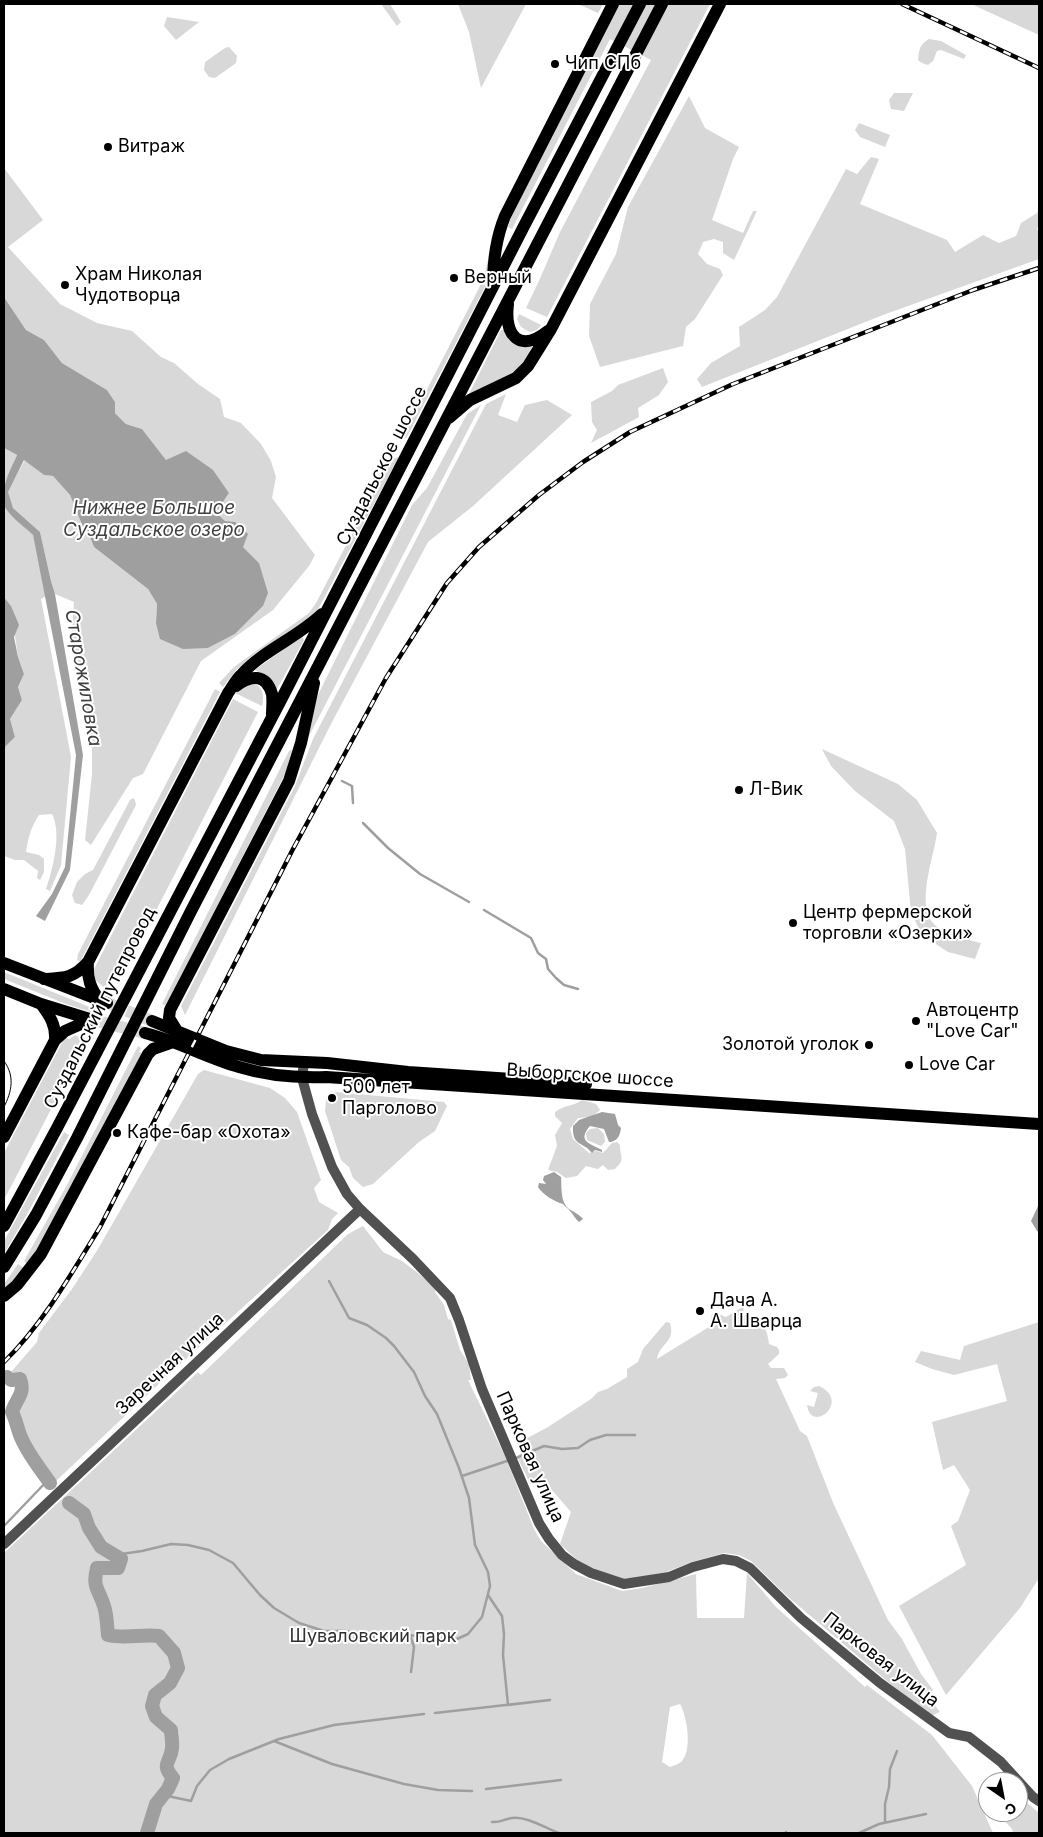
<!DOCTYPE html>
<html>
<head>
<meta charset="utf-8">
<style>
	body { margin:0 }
	#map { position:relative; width:1043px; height:1837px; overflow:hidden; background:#fff; font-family:Inter,sans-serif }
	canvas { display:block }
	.frame { position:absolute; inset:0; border:5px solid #000; pointer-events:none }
	.north { position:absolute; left:978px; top:1772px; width:50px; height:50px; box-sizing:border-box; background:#fff; border:1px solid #999; border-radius:50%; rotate:147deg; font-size:14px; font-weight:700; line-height:20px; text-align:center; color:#000 }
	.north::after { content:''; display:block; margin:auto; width:18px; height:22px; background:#000; clip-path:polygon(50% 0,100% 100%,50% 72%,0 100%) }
</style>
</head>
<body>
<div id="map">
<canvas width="1043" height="1837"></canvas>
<div class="frame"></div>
<div class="north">С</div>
</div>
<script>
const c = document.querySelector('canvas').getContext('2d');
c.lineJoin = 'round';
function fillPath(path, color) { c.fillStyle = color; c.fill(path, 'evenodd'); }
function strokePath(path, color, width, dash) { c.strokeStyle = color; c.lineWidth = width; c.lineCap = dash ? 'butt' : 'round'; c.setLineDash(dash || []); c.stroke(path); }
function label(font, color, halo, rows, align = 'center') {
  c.font = font + ' Inter,sans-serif'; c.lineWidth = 4; c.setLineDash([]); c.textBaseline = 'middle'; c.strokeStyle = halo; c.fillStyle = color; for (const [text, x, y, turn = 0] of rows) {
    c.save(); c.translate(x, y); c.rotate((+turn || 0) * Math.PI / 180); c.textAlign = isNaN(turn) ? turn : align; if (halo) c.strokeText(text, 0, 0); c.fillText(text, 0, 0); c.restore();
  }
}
fillPath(new Path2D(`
	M381,4H390L401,22L397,26Z
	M458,4H526L481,88L469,32Z
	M578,4H603L598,13Z
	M619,4H710L547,317L526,308L539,281L560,232L651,60L610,39L512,229L508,227L518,198Z
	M971,4H1039V35Z
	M167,17L199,22L176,40L164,26Z
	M929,39L941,41L966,55L964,59L941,50L937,51L933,61L928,65L922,63L918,60C919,49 920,44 929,39Z
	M229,47L237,56L236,63L215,78L209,77L204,70L205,62L225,48Z
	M894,93H913L904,111L891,109L889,100Z
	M689,96L705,128L739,147L733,159L712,220L743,233L753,211H757L734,260L723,253V242L714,239L703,242L698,254L707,264L720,269L723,275L695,319L686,327L683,346L600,367L589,336L590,304L616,254L628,207Z
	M859,123L890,135L885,147L860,137L855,130Z
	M871,157L879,159L860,204L947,240L955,252L983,235L999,243L1016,236L1021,223L1037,213L1039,209V226L1037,228L1039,235V259L883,315L702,387L697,379L711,363L740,346L739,327L765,310L777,297L846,169L857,174Z
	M4,168L43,220L8,247L60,304L97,323L132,331L161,357L174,363L198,384L220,399L224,417L241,423L261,444L271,461L276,477L272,498L315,555L309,566L273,610L201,661L143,774L133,778L91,845L85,840L92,774V748L71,642L74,602L55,594L51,581L40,532L13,508L7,492L25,460L44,475L53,476L70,495L85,532L90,537L94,547L148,589L157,604L156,623L208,648L235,634L263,606L259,563L243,547L225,521L216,511L229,493L222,483L166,460L142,429L126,424L115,413V402L107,390L62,363L44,340L26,330L4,297Z
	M494,234L489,274L484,289L407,437L400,442L479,288L485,273Z
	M519,314L541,325L537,330L530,332L521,327L517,319Z
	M501,330H504L522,347H532C517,378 497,382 468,396Z
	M663,368L668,382L659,395L638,408L639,417L591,443L597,430L592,422L591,402L612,391L618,385Z
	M506,394L498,415L517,422L525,405L547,400L572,415L473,506L428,542L332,722L185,1015L181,1006L295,786L313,739L486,404Z
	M481,405L308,738L312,707L412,505L427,488L467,414Z
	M4,448L17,455L4,485Z
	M399,457L315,615L237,669L223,687L219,683L234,667L309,613L316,603L391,459Z
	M4,504L11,514L33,535L46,596L41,599L71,757L61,865L50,891L46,889C53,869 62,833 52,814L39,815C31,827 28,838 26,852L39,855L44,859V872L40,880L37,878L38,871L24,860H15L4,856V748L15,737L10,719L22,700L18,687L24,674L18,657L11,606L4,597Z
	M302,636L304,640L277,689L274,688L269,678L255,670Z
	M256,684C264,690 264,697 262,706L235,693L244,685Z
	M215,689L220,692L80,962L77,960L78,954Z
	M233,699L258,712L125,971L116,968L105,988L95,980L94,969Z
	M292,749L286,772L166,1006L162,1004L289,751Z
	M822,749L898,784L917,800L937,833C934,856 915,906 934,924C943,933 968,940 981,943L975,959L948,952L922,935L911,912L905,849L894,821L855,791L831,766Z
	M133,798L135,800L136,805L89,895L82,905L75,903L72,895L77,882L85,874L93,870L130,800Z
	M4,972L92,1008L91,1012L66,1004L4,979Z
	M75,1035L82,1039L75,1052L70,1053L73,1059L76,1061L4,1200V1153L65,1037L69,1039Z
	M138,1046L141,1048L139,1052L142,1053L29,1266L24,1261L68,1183Z
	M204,1070L270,1088L285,1098L297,1112L321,1180L314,1188L319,1202L338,1213L332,1219L328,1230L165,1378L55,1482L34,1456L21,1433L17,1407C23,1395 29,1386 24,1372L15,1373L11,1372L37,1342L39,1333L72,1289L98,1249L198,1074Z
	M336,1092L444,1102L447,1106L435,1131L419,1142L373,1184L363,1187L353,1178L349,1167L341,1160L325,1111L326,1100L330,1095Z
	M582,1100L596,1104L600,1110L592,1117L578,1118L570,1129L573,1139L589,1153L596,1151L603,1153L612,1143L617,1142L620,1145C620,1159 626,1158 615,1169L608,1170L603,1165L598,1169L586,1166L577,1176L566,1178L557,1172L548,1170L557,1146L555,1135L562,1123L555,1116V1112C566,1104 572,1107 582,1100Z
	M598,1128L604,1134L605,1142L601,1146L587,1140L586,1133L590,1129Z
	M64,1132L69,1135L30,1209L4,1254V1241Z
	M363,1226L383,1252L402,1261L432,1284L436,1290L435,1292L444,1305L448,1319L451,1320L460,1350L469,1364L471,1380H468L505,1456L534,1529L541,1541L576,1574L622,1591L642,1588L696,1574L697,1618H744L747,1573L776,1607L865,1687L867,1685L932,1735L972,1786L993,1833H4V1553L198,1372L201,1375L348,1234ZM680,1704C687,1716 693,1751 681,1762C678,1764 673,1766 670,1767L662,1762L670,1707Z
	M18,1264L25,1269L4,1289V1284Z
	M744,1306L743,1315L748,1323L757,1321C766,1325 768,1336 769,1344L777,1347L779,1350V1354L768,1364L771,1368H784L788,1375L785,1378L776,1379L800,1431L807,1436L834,1505L888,1620L902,1639L921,1674L933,1690L929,1694V1698L940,1712L933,1715H926L894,1687L787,1596L751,1561L739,1555L724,1553L692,1562L666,1572L624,1580L593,1569L577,1560L560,1544L571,1512L544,1481L539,1480L529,1483C527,1474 518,1462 518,1456L521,1454L518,1443L548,1427L591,1399L598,1392L607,1389L627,1377V1369L638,1362L643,1349L666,1322L670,1323C676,1342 659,1344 657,1359L709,1327L712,1314L716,1313L726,1317Z
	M1039,1322V1578L1020,1608L946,1695L899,1606L966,1565L951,1526L958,1521L970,1490L954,1465L943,1470L932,1422L1007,1401L997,1364L954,1375L932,1369L915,1362L921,1351L960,1360L964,1346Z
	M819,1386C852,1401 811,1435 807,1405L814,1407L818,1393L810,1391L814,1387Z
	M1018,1798L1023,1799L1039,1813V1833H1013L1012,1829L998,1814L1000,1812H1018Z`), '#d8d8d8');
fillPath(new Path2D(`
	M4,297L26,330L44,340L62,363L107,390L115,402V413L126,424L142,429L166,460L186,451L213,470L229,493L216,512L225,521L235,522L248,534L243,547L259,563L268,593L263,606L235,634L208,648L183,649L160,639L156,623L157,604L148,589L94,547L90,537L85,532L70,495L53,476L44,475L24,460L8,492L13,508L40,532L51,581L55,594L83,755L70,870L45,921L36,916L52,894L65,867L76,755L33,535C25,527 7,515 4,504C0,487 11,469 17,455L4,448Z
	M4,597L11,606L19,625L14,637L18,657L24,674L18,687L22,700L10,719L15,737L4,748Z
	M602,1112L615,1114L618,1125L621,1128C620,1134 619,1140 611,1142H609L604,1129L590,1126C576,1142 592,1144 602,1150V1152L595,1150L592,1153C583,1141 572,1147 573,1126L579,1120Z
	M554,1172L561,1177C562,1187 560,1202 569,1209C575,1213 579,1214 583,1219L579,1222C575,1219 574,1215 570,1211C568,1208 565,1207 563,1204C555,1202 542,1194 538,1187L539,1183L546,1184L543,1180L544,1176Z
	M1039,1204V1232L1037,1231L1031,1221Z`), '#9f9f9f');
strokePath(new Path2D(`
	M342,781L352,786L353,803
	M363,823L388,848L420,874L469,902
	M484,910L531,938L538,953L546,959L548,969L556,978L564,985L578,989
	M329,1281L349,1318L367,1325L386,1338L394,1346L414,1372L425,1396L437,1414L459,1468L469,1498L475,1545L488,1572L490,1586L482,1617L468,1634L457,1639H440L386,1632
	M516,1458L544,1446L562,1449L578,1448L590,1440L606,1435H635
	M462,1476L510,1460
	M4,1526L48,1480
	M115,1555L142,1551L171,1544L188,1545L209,1550L233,1563L260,1595L274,1608L299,1623L324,1631H345L356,1633
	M365,1635L375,1637
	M410,1635L414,1647L411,1672
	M435,1713L550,1700L508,1705L503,1655L504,1634L502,1616L488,1595
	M274,1741L332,1764L404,1784L438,1790L472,1791
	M486,1789L561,1780
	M163,1795L191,1801L197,1786L210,1770L229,1759L279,1739L334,1725L424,1714
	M492,1822C500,1823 504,1819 512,1818C527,1816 545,1828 559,1833
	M885,1822V1804L889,1787L890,1769L897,1751
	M786,1833V1832
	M859,1833L879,1824L926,1814`), '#9f9f9f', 2.5);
strokePath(new Path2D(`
	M7,1377L11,1380L20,1379C26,1394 15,1400 12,1412C16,1420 17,1427 20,1435C27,1453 39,1467 50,1483
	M69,1503L84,1514L89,1528L101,1547L121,1559L118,1568H97C92,1588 99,1589 104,1606C107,1615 107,1626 108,1635C125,1639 142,1634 159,1636L174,1653L178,1668L170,1683L155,1695L152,1706L156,1717L171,1730C171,1736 173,1742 172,1748C171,1763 160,1763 173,1778L168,1789L156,1804L147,1833`), '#9f9f9f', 14);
strokePath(new Path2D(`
	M110,1004L152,1021
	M97,1021L145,1033`), '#d9d9d9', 12, [12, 6]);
strokePath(new Path2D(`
	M304,1063L302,1078L312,1114L332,1167L347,1194L360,1209L413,1259L450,1298L459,1320L482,1389L539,1523L549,1539L562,1555L574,1564L591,1573L624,1584L669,1577L693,1567L723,1559L736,1561L750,1568L801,1618L880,1683L949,1733L969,1737L1001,1762L1033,1797L1039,1801
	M4,1544L360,1209`), '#515151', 10);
strokePath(new Path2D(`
	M493,285C493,261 496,238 505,216L613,4
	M508,304C504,335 519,354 548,331
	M449,418L470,400L516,378L528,366L551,329L720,4
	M236,686C250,675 266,673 272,694C273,700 272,708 272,715
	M88,962C87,978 90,988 100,1001
	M4,963L107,1003
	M44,979C65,978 74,978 88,962L228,693C233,686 236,679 242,674C264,650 298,637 322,614
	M4,989L41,1004L93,1020
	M41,1004C50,1016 56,1025 55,1040
	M152,1021L226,1051L261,1060L327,1063L408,1072L586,1084
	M177,1031L169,1018L170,1010L289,781L301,743L314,683
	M145,1033C177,1041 207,1058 239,1067C268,1076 297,1078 326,1077L1039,1124
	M4,1137L55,1040L65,1031L90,1020
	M4,1226L57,1128L281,700L523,228L640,4
	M4,1267L36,1215L77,1138L190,913L662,4
	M4,1296L17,1285L41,1254L148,1054L153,1049L173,1042`), '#000', 12);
strokePath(new Path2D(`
	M4,1061C15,1076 12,1091 4,1107`), '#000', 1);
const rail = new Path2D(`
	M902,4L1039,68
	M4,1362C42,1325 72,1273 100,1227L293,849L386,678L447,583L479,547L539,495L583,462L630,432L733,384L973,290L1039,268`);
strokePath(rail, '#000', 4.5);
strokePath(rail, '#fff', 2.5, [8]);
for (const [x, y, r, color] of [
	[555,64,5,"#000"],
	[108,147,5,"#000"],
	[454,278,5,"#000"],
	[65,285,5,"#000"],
	[739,790,5,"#000"],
	[793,923,5,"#000"],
	[916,1021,5,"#000"],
	[869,1045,5,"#000"],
	[909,1065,5,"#000"],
	[332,1098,5,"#000"],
	[117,1133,5,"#000"],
	[700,1311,5,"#000"]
]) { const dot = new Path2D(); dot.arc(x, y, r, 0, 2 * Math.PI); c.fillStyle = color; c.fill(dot); strokePath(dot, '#fff', 2); }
label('18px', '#000', '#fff', [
	["Чип СПб",565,64],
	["Витраж",118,147],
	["Храм Николая",75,275],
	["Чудотворца",75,296],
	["Верный",464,278],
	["Л-Вик",749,790],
	["Центр фермерской",803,913],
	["торговли «Озерки»",803,934],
	["Автоцентр",926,1011],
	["\"Love Car\"",926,1032],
	["Золотой уголок",859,1045,"right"],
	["Love Car",919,1065],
	["500 лет",342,1088],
	["Парголово",342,1109],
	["Кафе-бар «Охота»",127,1133],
	["Дача А.",710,1301],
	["А. Шварца",710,1322]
], 'left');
label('18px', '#000', '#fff', [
	["Суздальское шоссе",382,466,-63],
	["Суздальский путепровод",100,1008,-63],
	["Выборгское шоссе",590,1076,4],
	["Заречная улица",170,1364,-43],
	["Парковая улица",530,1457,66],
	["Парковая улица",881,1660,38]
]);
label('18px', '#2f2f2f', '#fff', [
	["Шуваловский парк",373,1637]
]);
label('italic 19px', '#404040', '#fff', [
	["Нижнее Большое",154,508],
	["Суздальское озеро",154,530],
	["Старожиловка",83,678,80]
]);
</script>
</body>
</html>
